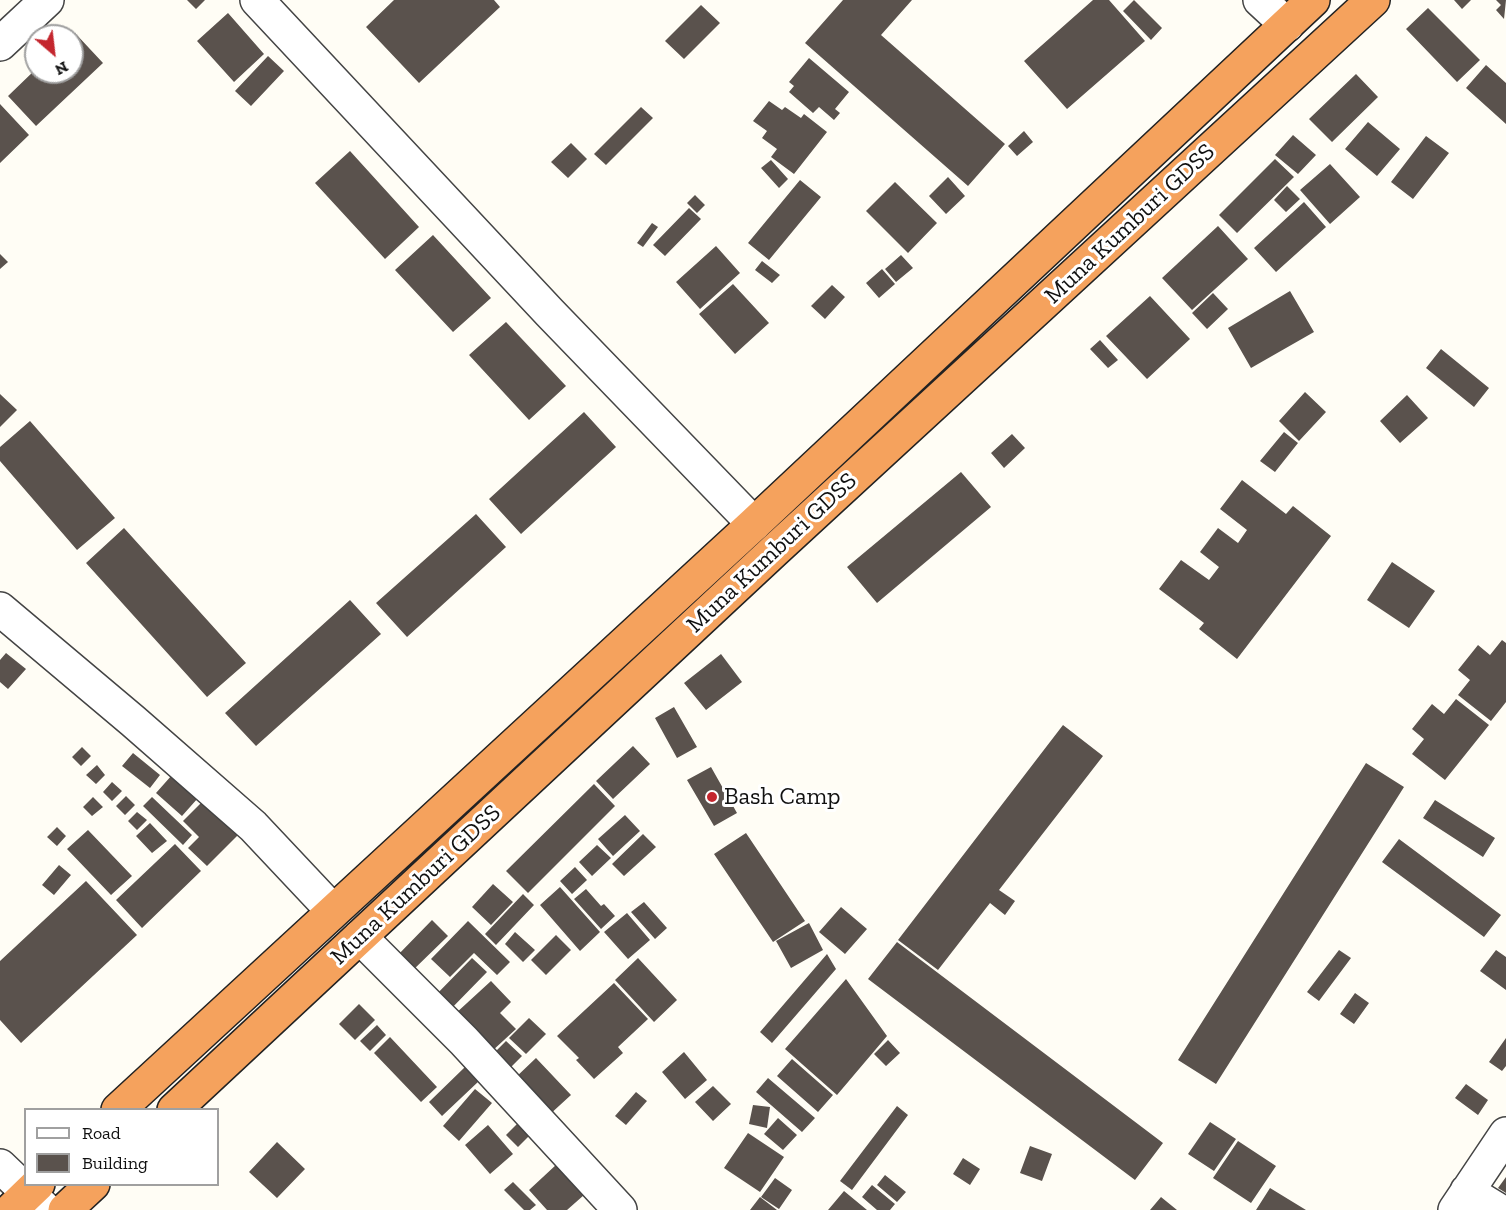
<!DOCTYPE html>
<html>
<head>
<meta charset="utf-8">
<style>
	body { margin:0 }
	#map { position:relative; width:1506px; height:1210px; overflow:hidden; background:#fffdf5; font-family:"Zilla Slab",serif }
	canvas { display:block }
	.legend { position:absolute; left:24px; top:1108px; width:195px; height:78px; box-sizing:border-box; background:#fff; border:2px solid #a0a0a0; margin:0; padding:8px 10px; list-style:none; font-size:18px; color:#111 }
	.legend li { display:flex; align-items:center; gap:12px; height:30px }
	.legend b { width:30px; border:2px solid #a0a0a0 }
	.north { position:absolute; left:24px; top:24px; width:60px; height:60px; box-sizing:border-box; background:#fff; border:2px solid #a0a0a0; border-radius:50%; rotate:152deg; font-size:16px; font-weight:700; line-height:24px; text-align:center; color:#111 }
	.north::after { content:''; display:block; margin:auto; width:21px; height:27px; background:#c4262e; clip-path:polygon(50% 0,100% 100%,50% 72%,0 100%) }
</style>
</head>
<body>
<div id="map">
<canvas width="1506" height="1210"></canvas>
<ul class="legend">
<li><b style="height:8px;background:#fff"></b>Road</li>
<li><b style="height:16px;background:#5a524d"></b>Building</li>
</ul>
<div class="north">N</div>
</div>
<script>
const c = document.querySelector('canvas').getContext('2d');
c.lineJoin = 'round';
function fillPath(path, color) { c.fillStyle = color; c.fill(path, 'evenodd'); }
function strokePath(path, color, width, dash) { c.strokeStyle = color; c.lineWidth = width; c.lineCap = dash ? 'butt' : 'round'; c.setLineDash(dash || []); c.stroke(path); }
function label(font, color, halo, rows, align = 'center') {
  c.font = font + ' "Zilla Slab",serif'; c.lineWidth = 6; c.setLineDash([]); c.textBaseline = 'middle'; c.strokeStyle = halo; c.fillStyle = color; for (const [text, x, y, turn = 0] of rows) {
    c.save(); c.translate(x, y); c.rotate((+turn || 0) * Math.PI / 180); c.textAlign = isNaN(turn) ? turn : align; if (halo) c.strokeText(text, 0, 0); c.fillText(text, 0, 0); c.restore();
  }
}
fillPath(new Path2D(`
	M187,0H205L196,9Z
	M394,0H494L500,7L419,83L366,27Z
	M843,0H912L881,35L1005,144L968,186L805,43Z
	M1093,0H1109L1145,41L1067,109L1024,61Z
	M1134,0L1162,28L1151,40L1123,11Z
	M1454,0H1471L1462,9Z
	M1496,0H1506L1504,19L1496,10L1501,5Z
	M701,5L720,23L684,59L665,41Z
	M1428,8L1480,60L1457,82L1406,29Z
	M228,13L264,54L234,82L197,41Z
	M75,33L103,63L36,126L8,96L36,69V72H72V35Z
	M268,56L284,71L251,106L235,91Z
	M809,58L849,92L835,109L840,113L834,120L819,107L813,113L789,92L794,86L789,82Z
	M1486,65L1506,83V124L1466,88Z
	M1356,74L1378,97L1332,142L1309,119Z
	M769,101L782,110L785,107L801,118L804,114L827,132L794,174L771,157L777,149L762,138L767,131L753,121Z
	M0,104L29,135L0,163Z
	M641,107L653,118L606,165L594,154Z
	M1368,122L1400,149L1377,176L1345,149Z
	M1024,131L1033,142L1017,156L1008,146Z
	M1293,135L1316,155L1298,174L1275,155Z
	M1426,136L1449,153L1413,199L1391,182Z
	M571,143L587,159L568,178L551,162Z
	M350,151L419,227L385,259L315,183Z
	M1275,159L1294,177L1237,233L1219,215Z
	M771,160L788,179L779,188L761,168Z
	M1330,164L1360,197L1330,224L1300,190Z
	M948,177L965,196L946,214L929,196Z
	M800,180L821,197L769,260L748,243Z
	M895,182L937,223L908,253L866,211Z
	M1287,186L1300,199L1286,212L1274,200Z
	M695,195L705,205L697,213L687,203Z
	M1304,202L1326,227L1276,272L1254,248Z
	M689,208L701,219L665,256L653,245Z
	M652,223L658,227L643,247L637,243Z
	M1218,226L1248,259L1192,310L1162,278Z
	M433,235L491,298L453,332L395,270Z
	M716,246L740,273L700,309L676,282Z
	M0,254L8,262L0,269Z
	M901,255L913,268L896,282L885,269Z
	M762,261L780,275L772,283L755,270Z
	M882,269L895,284L879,298L866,283Z
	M733,284L769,323L735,354L699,314Z
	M832,285L845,297L825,319L811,306Z
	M1290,291L1314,332L1251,368L1228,328Z
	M1213,293L1228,309L1207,329L1192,313Z
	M1150,296L1190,339L1147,379L1106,336Z
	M506,322L566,386L529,420L469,355Z
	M1100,340L1118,360L1108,368L1090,349Z
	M1441,349L1489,388L1474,407L1426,368Z
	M1305,392L1326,412L1299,441L1279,421Z
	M0,394L17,410L0,427Z
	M1407,395L1428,418L1400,443L1380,421Z
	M584,412L616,447L521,534L489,499Z
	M30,421L115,518L77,550L0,461V447Z
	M1284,432L1298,443L1275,472L1260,461Z
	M1012,434L1025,448L1004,468L991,453Z
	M961,472L991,507L877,603L847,567Z
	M1242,480L1286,514L1293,506L1331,536L1237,659L1199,629L1204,623L1159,589L1181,560L1209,580L1219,567L1200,552L1218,528L1238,543L1247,530L1220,509Z
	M476,514L506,547L407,637L376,603Z
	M124,528L246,663L207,697L86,563Z
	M1392,562L1435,591L1409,628L1367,600Z
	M350,600L381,634L256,746L225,713Z
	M1502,640L1506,643V702L1491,721L1458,695L1470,680L1458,670L1478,645L1490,655Z
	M6,653L26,669L8,689L0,682V660Z
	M721,654L742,682L706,710L684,683Z
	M1456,699L1489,725L1445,780L1412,754L1424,739L1412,729L1432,704L1444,714Z
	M674,707L697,747L677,758L655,718Z
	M1063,725L1103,756L999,890L1015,901L1005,915L990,903L938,970L898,940Z
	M633,746L650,764L613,799L596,781Z
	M82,747L91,756L81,766L72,757Z
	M133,753L160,775L150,788L122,766Z
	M1366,763L1404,787L1216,1084L1178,1060Z
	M97,765L105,775L96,784L86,775Z
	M711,767L737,813L714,826L687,780Z
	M172,775L198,798L182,816L156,793Z
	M112,782L122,791L112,801L103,792Z
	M594,784L615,806L528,893L506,871Z
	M126,796L135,805L125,815L116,806Z
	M93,797L103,807L92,816L83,807Z
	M152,797L192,835L183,845L143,806Z
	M1435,800L1495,838L1483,857L1423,818Z
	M203,801L238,835L207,866L188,848L199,837L183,821Z
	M137,812L147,820L137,830L128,821Z
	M625,815L640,831L613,856L598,839Z
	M150,823L167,841L152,853L136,836Z
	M57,827L66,836L57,846L47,837Z
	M88,830L132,876L111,895L67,849Z
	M746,833L805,921L773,942L714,854Z
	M643,834L656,847L624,876L612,864Z
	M1399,839L1501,915L1484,937L1382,862Z
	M175,844L201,871L142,928L116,900Z
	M597,845L611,858L592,876L579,862Z
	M59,865L71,875L54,895L42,885Z
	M575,867L587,880L572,894L560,881Z
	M86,881L137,935L21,1043L0,1020V961Z
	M493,884L513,902L491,925L472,907Z
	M560,887L600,932L580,951L540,905Z
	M586,889L601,906L604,904L615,916L601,929L574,899Z
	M523,894L534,905L496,945L485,934Z
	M644,902L667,928L655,939L631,912Z
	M841,907L867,929L845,954L819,932Z
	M627,913L650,940L628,959L604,932Z
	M432,920L448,936L410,973L395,958Z
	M468,921L510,962L497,975L474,953L450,977L431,959Z
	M809,923L823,950L791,968L776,941Z
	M515,932L535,950L523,962L505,944Z
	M556,935L571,950L546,975L531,960Z
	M897,942L1163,1143L1135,1180L868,979Z
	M1339,950L1351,958L1319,1001L1307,992Z
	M1496,950L1506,957V990L1480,971Z
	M827,954L836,969L772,1043L760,1032Z
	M472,958L487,972L446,1014L431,1000Z
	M638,958L677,1000L654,1022L615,980Z
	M846,979L887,1036L837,1095L785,1049Z
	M491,981L511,1002L500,1013L516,1029L491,1052L455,1014Z
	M614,983L648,1019L618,1047L623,1053L594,1079L576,1060L579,1058L557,1036Z
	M1355,993L1369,1003L1354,1024L1340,1014Z
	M359,1004L375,1020L355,1040L339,1024Z
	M529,1018L546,1034L526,1054L509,1038Z
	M377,1025L386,1035L370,1051L360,1041Z
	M390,1037L437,1087L421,1102L374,1053Z
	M1506,1038V1066L1502,1071L1489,1062Z
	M888,1040L900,1053L886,1066L874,1054Z
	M506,1041L522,1056L509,1069L493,1054Z
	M684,1052L707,1080L685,1099L662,1072Z
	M536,1058L571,1095L548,1116L514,1079Z
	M792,1059L833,1095L818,1112L777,1076Z
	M465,1067L479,1081L442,1116L429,1102Z
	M768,1078L815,1118L802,1132L756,1092Z
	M1466,1084L1488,1100L1478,1115L1455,1098Z
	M713,1086L731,1104L713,1121L695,1102Z
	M475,1089L492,1103L459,1141L443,1126Z
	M636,1092L647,1101L626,1125L615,1116Z
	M753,1105L770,1107L767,1128L749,1124Z
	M897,1106L908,1115L852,1190L840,1181Z
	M778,1118L797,1135L783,1150L764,1134Z
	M522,1119L534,1131L518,1147L506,1135Z
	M1210,1122L1236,1139L1214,1171L1188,1154Z
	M488,1125L513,1154L490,1174L465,1145Z
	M748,1133L784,1157L760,1192L724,1168Z
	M1238,1141L1276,1166L1251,1203L1213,1178Z
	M277,1142L305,1169L277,1198L249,1172Z
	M1030,1146L1052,1154L1042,1181L1020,1173Z
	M963,1158L980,1169L970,1185L953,1174Z
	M557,1164L584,1195L567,1210H547L529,1190Z
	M885,1175L906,1192L897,1202L877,1185Z
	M1506,1177V1193L1498,1188Z
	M775,1178L792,1190L779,1209L761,1197Z
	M513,1182L536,1205L530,1210H524L504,1190Z
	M872,1185L895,1204L890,1210H877L862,1197Z
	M1270,1188L1306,1210H1256Z
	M844,1191L867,1210H828Z
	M760,1197L777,1210H750Z
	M1161,1197L1177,1210H1150Z`), '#5a524d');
const minor = new Path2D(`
	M257,0L550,313L754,524
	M1260,0L1287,25
	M0,44L47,0
	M0,609L133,721L253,826L333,911
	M360,937L464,1041L620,1210
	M0,1166L46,1210
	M1467,1191L1498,1210
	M1455,1210L1506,1134`);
const highway = new Path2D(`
	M118,1110L754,524L1313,0
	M174,1110L774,551L1373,0
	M11,1210L38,1184
	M65,1210L93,1184`);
strokePath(minor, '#444', 36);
strokePath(highway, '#222', 36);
strokePath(minor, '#fff', 33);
strokePath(highway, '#f5a25d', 33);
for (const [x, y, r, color] of [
	[712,797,6,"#c4262e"]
]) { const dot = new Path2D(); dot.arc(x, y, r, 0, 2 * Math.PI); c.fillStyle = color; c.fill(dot); strokePath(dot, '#fff', 2); }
label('24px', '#111', '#fff', [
	["Muna Kumburi GDSS",1130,224,-43],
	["Muna Kumburi GDSS",772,553,-43],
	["Muna Kumburi GDSS",416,885,-43]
]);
label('24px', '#111', '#fff', [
	["Bash Camp",724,797]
], 'left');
</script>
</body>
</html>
